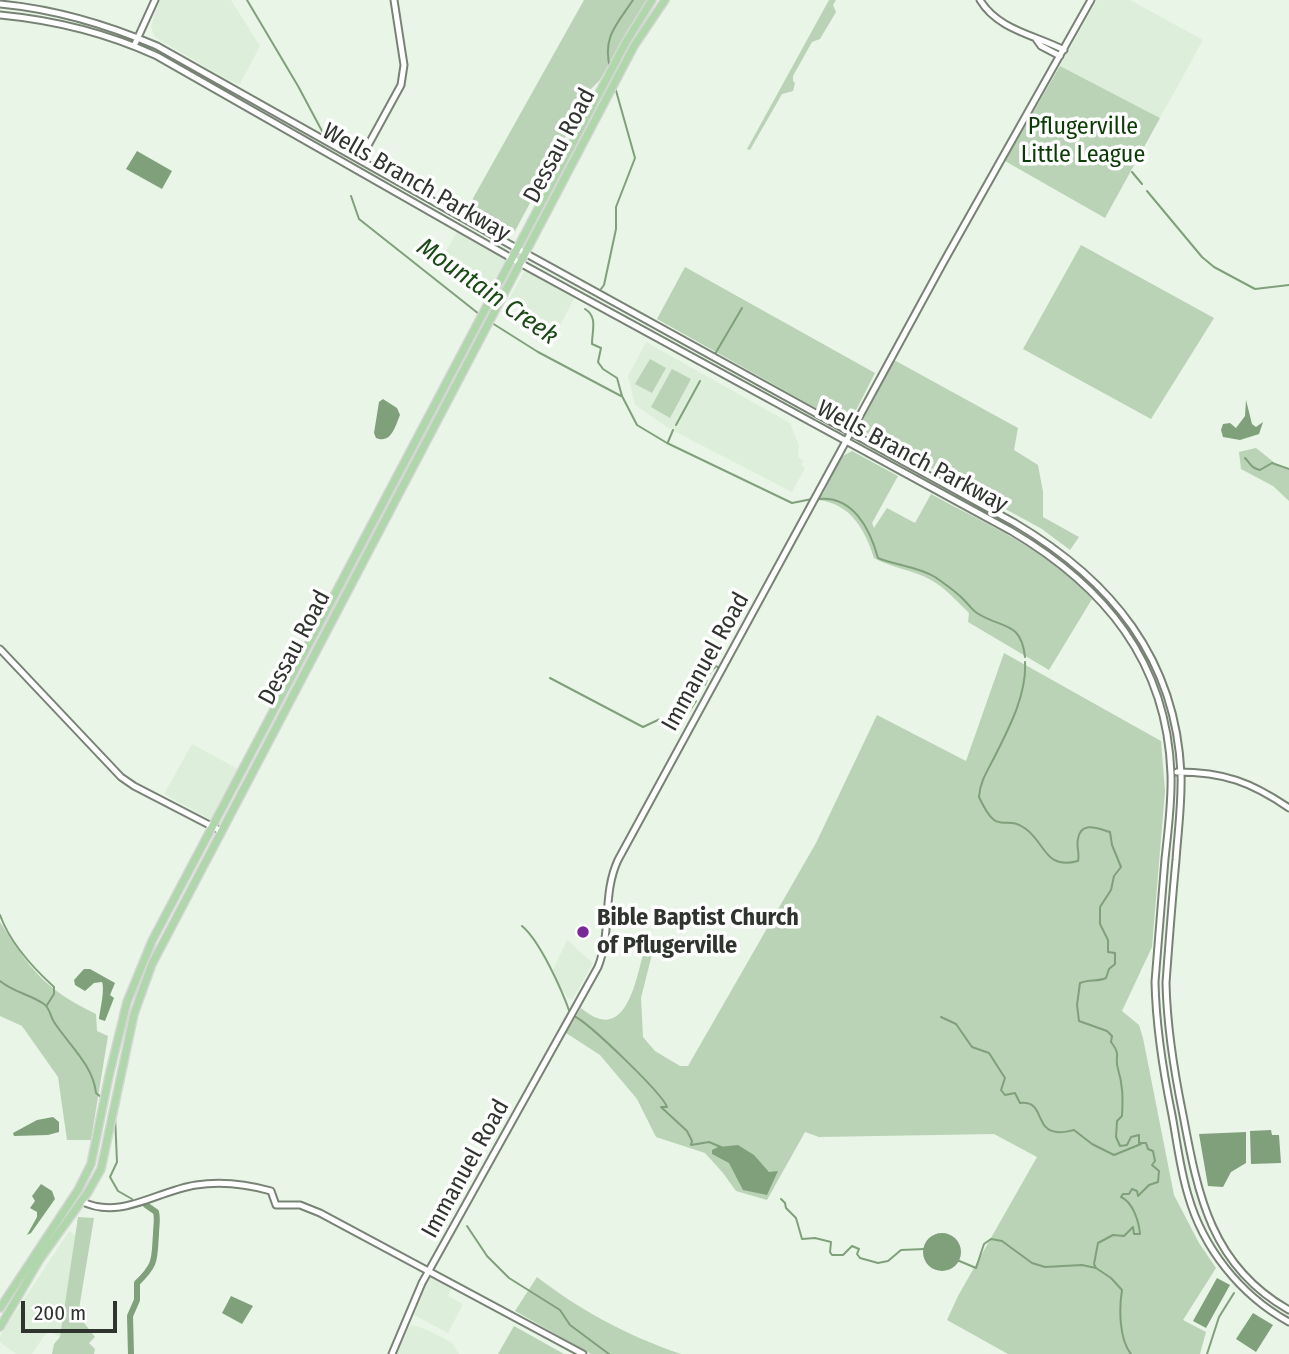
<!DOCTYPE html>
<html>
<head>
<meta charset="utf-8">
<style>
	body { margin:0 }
	#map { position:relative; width:1289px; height:1354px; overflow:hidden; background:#e9f5e7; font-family:"Fira Sans Condensed",sans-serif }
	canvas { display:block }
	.scale { position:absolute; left:21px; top:1301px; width:96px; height:32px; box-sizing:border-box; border:4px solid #2f342f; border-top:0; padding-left:9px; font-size:21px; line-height:24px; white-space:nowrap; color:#2f342f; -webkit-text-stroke:5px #fff; paint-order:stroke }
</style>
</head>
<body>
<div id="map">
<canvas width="1289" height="1354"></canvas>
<div class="scale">200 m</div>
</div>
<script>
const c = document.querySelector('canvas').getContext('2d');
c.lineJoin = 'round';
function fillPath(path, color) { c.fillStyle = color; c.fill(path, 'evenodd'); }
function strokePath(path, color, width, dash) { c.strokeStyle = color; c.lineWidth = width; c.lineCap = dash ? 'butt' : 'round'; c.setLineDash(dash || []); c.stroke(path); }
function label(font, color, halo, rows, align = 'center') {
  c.font = font + ' "Fira Sans Condensed",sans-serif'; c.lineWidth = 7; c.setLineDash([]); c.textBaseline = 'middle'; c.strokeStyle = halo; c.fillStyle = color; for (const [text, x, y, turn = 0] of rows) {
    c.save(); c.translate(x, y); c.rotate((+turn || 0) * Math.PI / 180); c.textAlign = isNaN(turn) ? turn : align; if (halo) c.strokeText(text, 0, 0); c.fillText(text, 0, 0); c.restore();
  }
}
fillPath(new Path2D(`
	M159,0H231L260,46L240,84L228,80L155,37L151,27Z
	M1097,0H1130L1203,40L1160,118L1060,66Z
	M457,232L506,260L489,289L440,262Z
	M525,270L575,297L558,329L508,301Z
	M646,342L790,423L799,445L798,457L804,461L801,465L805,468L792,492L670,429L635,405L628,376Z
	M192,744L238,769L211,820L164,794Z
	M567,940L593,963L572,1000L567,997L552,972Z
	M69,1231L76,1236L75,1247L60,1337L48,1330L32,1354H16L0,1342V1336Z
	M430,1276L452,1287L448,1296L463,1304L448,1333L414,1315L421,1292Z
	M413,1325L427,1330L451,1342L459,1354H397L409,1327Z`), '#ddefda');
fillPath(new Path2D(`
	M584,0H647L627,31L600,80L591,89L515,231L509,234C497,230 480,220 474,208L467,209Z
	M829,0H836L833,5L836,12L820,39L812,42L793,76V81L795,83L793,91L782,94L750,150L747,149Z
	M1060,66L1160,118L1105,218L1005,161Z
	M1081,245L1214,318L1151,419L1023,349Z
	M685,267L875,373L848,426L657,319Z
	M650,359L666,368L652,393L635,384Z
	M894,360L1018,428L1014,450L1038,465L1043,492V517L1079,537L1070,550L1042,529L863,431L861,423Z
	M672,369L691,379L670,418L651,407Z
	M1256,448L1280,467L1289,470V501L1273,486L1241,469L1239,452Z
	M852,451L898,476L872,523L874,528L887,508L915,523L931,494C987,525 1049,550 1092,599L1049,670L968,622L969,613C957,601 945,588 931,580C913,570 892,568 874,558C865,530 851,503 817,500L820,494H823L841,457Z
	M1004,653L1161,741L1165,791L1152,947L1122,1011L1139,1025L1143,1038L1174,1195L1199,1243L1216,1268L1183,1320L1206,1332L1200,1354H1008L947,1320L958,1296L1037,1157L994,1134L819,1137L805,1132L767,1200L736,1191L723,1173L705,1153L656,1137L637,1099L600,1055L566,1033L581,1008C627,1047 636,978 645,947L652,954L641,998L643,1037L655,1051L680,1066H688L816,843L877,715L966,761Z
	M0,922C30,969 44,989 96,1014L97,1031L108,1036L91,1140H67L58,1077L22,1026L0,1016Z
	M78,1217L94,1218L78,1315L95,1337L89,1343L95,1349L94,1354H52L54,1344L60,1337Z
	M537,1277C583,1312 626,1335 681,1354H591L515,1311Z
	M514,1326L564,1354H498Z`), '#bad3b6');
fillPath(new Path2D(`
	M137,151L172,171L162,189L126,169Z
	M383,399L397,408L400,415C395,427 391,444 376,438L374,433L379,402Z
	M1246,400L1252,424L1256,427L1263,422L1259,434L1240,440L1223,437L1221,430L1223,424L1230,423L1236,428L1245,416Z
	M84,969H90L115,983L110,995L114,998L105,1021L99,1019C100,1010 105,990 102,982L94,983L85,991L75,985L74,980Z
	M53,1117L59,1122V1132L48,1135L14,1136L13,1133L37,1120Z
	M1271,1130L1272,1135H1279L1281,1163L1251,1164L1250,1131Z
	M1246,1132V1163L1231,1172L1223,1187L1208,1186L1199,1134Z
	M738,1145L754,1155L769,1172L778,1171L767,1195L743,1190L729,1163L712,1154V1150L718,1147Z
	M41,1184L52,1191L55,1199L31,1233L27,1235L37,1217V1212L30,1208L35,1201L32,1196Z
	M923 1252a19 19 0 1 1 38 0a19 19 0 1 1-38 0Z
	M1217,1278L1230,1285L1206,1328L1193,1321Z
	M231,1296L253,1306L242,1324L222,1313Z
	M1253,1313L1273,1325L1256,1352L1236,1339Z`), '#7fa07a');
strokePath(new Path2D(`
	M247,0L298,86L322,131
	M610,68C602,37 617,24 633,0
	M1132,172L1142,184
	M1147,191L1202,257L1214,267L1255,289L1289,285
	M351,196L359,219L479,314
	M601,289L604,285L616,229V207L635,158L615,87
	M585,309C598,317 592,330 592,344L601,348L598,362L603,369L617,378L622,396L637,425L667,443L792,503L812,499
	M492,323L538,352L621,396
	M715,354L742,308
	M676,425L700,381
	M668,442L673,430
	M1245,458C1251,464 1251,468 1260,470L1272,463L1289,469
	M818,499C853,495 870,529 878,558C897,566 917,566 935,577C945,584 957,592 965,601C969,605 972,610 977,613C1001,629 1021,620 1025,657
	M1025,662C1027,694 1009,728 995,756C988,770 980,781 979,797C999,840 1003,812 1026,829C1046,844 1045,870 1078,861C1080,854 1076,846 1078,839C1081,820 1099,829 1110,832L1112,845L1121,867L1114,876L1111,890L1100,907V924L1108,940V952L1115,953V964L1109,969L1106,978C1097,982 1090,979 1080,983L1077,1005L1079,1021L1107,1031L1112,1036L1111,1042C1122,1056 1114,1057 1118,1069C1123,1085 1123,1099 1122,1116L1117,1121L1116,1137L1120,1146L1127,1145L1131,1137L1139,1135V1143H1146L1148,1149L1153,1151L1155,1161L1152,1165L1159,1171L1158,1182L1149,1185L1138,1196L1137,1191L1132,1189L1129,1194H1123L1121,1197C1133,1202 1139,1222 1140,1234H1134L1133,1227L1124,1236L1113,1235L1098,1243L1094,1264L1096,1268L1111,1278L1122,1290C1119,1309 1119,1339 1131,1354
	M550,678L643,727L660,719L682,722L696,701
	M705,685L709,674L716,666L719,668
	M0,915C10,943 32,967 54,987V994L47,1005
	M522,926C540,941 562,990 570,1013
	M0,981C13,992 29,994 44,1004C50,1008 50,1016 54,1022C69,1045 93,1065 96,1093L102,1098
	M574,1016C589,1023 662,1093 667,1107H661L687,1131L692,1141L691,1145L709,1142L721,1147
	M941,1017L956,1024L972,1047L989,1053L1005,1078L1001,1090L1005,1095L1015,1093L1020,1103C1045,1100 1034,1130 1057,1132C1062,1133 1069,1131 1074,1130L1092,1144L1114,1155L1141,1144
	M115,1116L117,1162L110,1177L118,1191L132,1199
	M781,1199L785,1203L786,1208L796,1218L802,1239L815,1238L831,1242L830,1252L832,1255H843L852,1246L859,1249L857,1254L860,1258L878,1263L888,1261L901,1250L925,1249
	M467,1226L487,1256L509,1278L560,1310L570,1325L609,1354
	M957,1260L976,1268L984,1244L991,1239L1002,1241L1032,1263L1045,1267L1082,1265L1096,1268
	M1207,1354L1219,1317L1234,1293`), '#7fa07a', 2);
strokePath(new Path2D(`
	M131,1354L130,1316L137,1300V1283C157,1264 154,1259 156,1234C156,1226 158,1220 156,1212L146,1205`), '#7fa07a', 6);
const secondary = new Path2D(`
	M980,0C998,30 1035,35 1064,50
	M0,4C53,9 108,25 157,46L525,253L1015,523C1111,580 1176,658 1181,774C1182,803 1178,831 1176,860C1172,901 1169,942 1166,983C1167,1028 1174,1071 1183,1115C1198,1195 1211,1266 1289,1310
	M0,15C53,20 109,34 157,56L520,263L1011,531C1104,586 1167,661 1171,774C1172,802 1168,831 1165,859C1162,900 1158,941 1155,982C1156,1028 1163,1071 1172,1115C1177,1142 1180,1169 1188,1195C1203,1248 1240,1295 1289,1322
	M1036,39L1041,46L1060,56
	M134,46L155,0
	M360,160L401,85L404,65L394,0
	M0,649L121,777L134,786L221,831
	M1177,772C1224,772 1251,782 1289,808
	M81,1201C120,1221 156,1191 196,1185C221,1181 246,1184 271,1191L276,1205H300L320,1213L583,1354
	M392,1354L422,1283L598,967C612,932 602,894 618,860L943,263L1091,0`);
const primary = new Path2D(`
	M0,1308L78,1190L91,1164L109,1076L127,1002L152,941L626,42L652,0
	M0,1327L40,1259L88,1192L101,1169L134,1014L152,964L634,46L665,0`);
strokePath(secondary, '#788376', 9);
strokePath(primary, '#d5d6d5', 10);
strokePath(secondary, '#fff', 5);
strokePath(primary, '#b0d6ab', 7);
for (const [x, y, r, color] of [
	[583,932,7,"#792898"]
]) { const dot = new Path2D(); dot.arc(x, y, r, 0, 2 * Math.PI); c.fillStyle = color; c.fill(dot); strokePath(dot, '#fff', 2.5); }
label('24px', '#0c3c06', '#fff', [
	["Pflugerville",1083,127],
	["Little League",1083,155]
]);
label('24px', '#2f342f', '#fff', [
	["Dessau Road",560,146,-62],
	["Wells Branch Parkway",416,183,30],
	["Wells Branch Parkway",912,457,28],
	["Dessau Road",295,648,-62],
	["Immanuel Road",706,662,-61],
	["Immanuel Road",466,1169,-61]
]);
label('bold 24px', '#2f342f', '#fff', [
	["Bible Baptist Church",597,918],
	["of Pflugerville",597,946]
], 'left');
label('italic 26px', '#1c4a16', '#fff', [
	["Mountain Creek",487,292,35]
]);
</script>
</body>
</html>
